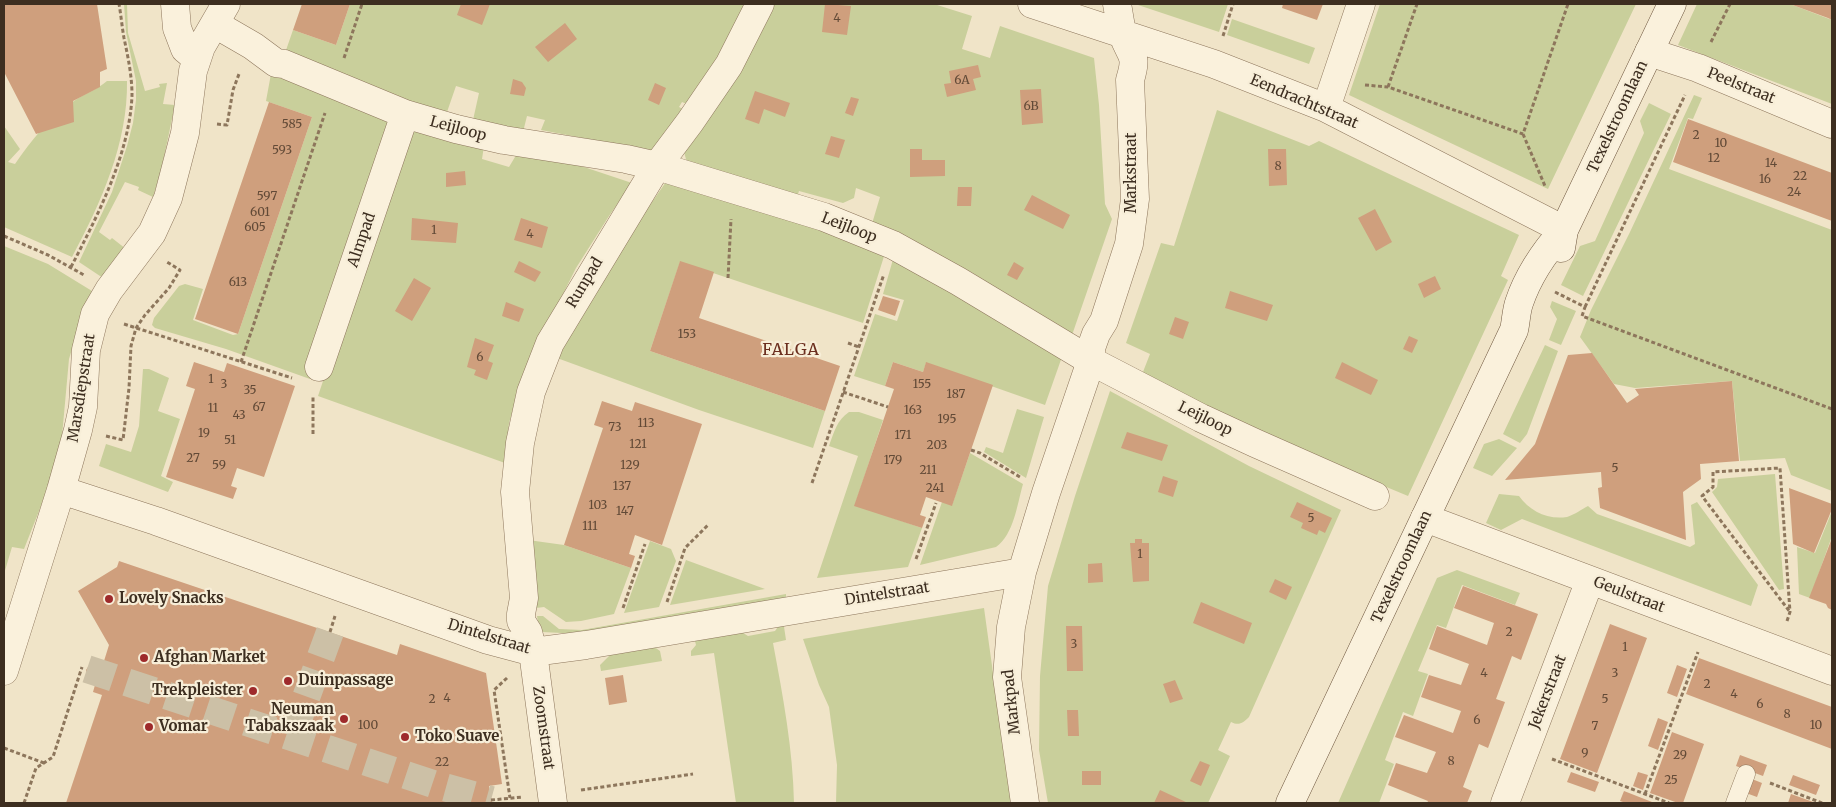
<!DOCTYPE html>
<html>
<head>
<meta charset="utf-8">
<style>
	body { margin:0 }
	#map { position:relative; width:1836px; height:807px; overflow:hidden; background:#f0e4c8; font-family:Merriweather,serif }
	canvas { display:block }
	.frame { position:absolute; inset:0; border:5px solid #3d2e20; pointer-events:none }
</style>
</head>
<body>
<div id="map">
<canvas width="1836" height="807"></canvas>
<div class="frame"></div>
</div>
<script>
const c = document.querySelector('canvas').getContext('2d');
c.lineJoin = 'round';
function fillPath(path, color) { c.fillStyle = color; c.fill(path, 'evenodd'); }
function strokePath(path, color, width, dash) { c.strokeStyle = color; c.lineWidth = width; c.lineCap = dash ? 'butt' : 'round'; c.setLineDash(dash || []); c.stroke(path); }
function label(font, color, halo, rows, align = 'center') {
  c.font = font + ' Merriweather,serif'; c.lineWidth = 4.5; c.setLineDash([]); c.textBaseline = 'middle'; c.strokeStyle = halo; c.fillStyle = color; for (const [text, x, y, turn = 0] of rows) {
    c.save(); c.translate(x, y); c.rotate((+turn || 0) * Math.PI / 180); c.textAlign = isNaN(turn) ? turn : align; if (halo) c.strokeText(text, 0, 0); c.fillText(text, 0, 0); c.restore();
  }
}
fillPath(new Path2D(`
	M124,4H127L128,33L145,91L160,87L159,84L167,83L163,104L175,105L161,171L153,197L138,190L139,187L125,182L99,232L110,240L112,238L126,249L103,278L79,262L112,192L127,146L133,123L136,100V81L126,32Z
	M350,4H751L689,105L682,102L679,107L685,110L656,152L541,130L545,120L527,116L523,132L473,120L479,93L456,86L447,112L392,96L284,56L293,30L336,45Z
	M770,4H934L972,16L962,49L990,58L1000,26L1094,58L1099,105L1105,204L1112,219L1071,338L971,272L871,227L880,197L856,188L854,198L843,203L799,191L796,201L687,163L683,148Z
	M1135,4H1228L1219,32Z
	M1380,4H1636L1548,189L1349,95Z
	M1697,4H1790L1832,20V104L1678,45Z
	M1232,19L1315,48L1309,64L1227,35Z
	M273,63L397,118L310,379L226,349L155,328L152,325L154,318L179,286L185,284L203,289L193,320L233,335L238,334L312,117L266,101Z
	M107,81H127C128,143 101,203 72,257L4,227V126L20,149L8,162L15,164C31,141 50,116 74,101C85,93 97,90 107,81Z
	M1694,95L1702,98L1693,119L1688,118L1669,169L1832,230V491L1791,475L1785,458L1740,461L1732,381L1635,388L1614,384L1580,337L1591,310L1630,232Z
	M1649,103L1671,114L1583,296L1561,285L1580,246L1595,241L1644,133L1640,121Z
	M1217,110L1309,146L1319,141L1519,235L1501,276L1508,280L1408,496L1276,441L1141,377L1150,354L1126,343L1161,243L1174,246Z
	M409,124L484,146L482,159L509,167L518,152L578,165L632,183L609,216L576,268L524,372L509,423L505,463L318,396Z
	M668,179L886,250L863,323L680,262L650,351L825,411L813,448L699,410L557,358L625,241Z
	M4,246L48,264L92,291L82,316L69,359L60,458L24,549L12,547L4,574Z
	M894,256L1063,354L1045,405L926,363L923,372L893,362L885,386L854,376L875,314L897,321L904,300L883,294Z
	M1552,301L1576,311L1561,345L1549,340L1557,319L1550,307Z
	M1545,345L1558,351L1527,434L1520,443L1503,434Z
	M143,369H149L169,378L158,411L180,419L161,476L173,482L168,492L99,466L106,444L131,452L139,426Z
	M1110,391L1249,466L1341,510L1249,717C1243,723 1239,726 1231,722L1218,750L1230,756L1208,803H1048L1039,750L1040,676L1048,586L1075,496Z
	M1017,409L1044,417L1026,478L984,452L986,447L1003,453Z
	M849,412H859L883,420L855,505L922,528L908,567L817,578L858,456L829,446C834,432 837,420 849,412Z
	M1499,439L1517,448L1492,476L1473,468L1484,444Z
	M970,453L1023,484C1017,505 1014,534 996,547L920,565L942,502L952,505Z
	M1775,474L1784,589L1779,590L1712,492L1717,487L1718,479Z
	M1499,494L1519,496C1530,511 1547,520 1567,517C1574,515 1582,509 1588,506L1597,514L1690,547L1695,544L1691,505L1697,502L1758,585L1751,606L1522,519L1501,530L1486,523Z
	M1832,511V536L1810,598L1799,594L1797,547L1815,553Z
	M528,540L564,545L631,568L614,614L581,621L566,622L544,607L536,608Z
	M650,541L671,549L676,561L659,607L624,613Z
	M686,560L765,589L670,605Z
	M1457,570L1520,593L1515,605L1462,585L1446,628L1437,625L1418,671L1428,674L1413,716L1403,712L1385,760L1394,764L1379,803H1338L1437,578Z
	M786,594V598L582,634L542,632L539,629L537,616H543L559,629L582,630Z
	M984,608L1011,803H836L837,765L829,707L819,685L803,639Z
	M783,620L786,640L773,643C783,696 793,750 794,803H736L714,653L691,656V651L696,645L695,641L737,629L748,636L775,631Z
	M653,646L660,651L662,661L601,671L600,665L611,654Z`), '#c9cf9b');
fillPath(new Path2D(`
	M4,4H97L107,69L100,72V87L73,101L74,122L36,134L4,72Z
	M302,4H350L336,45L293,30Z
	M461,4H490L482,25L457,15Z
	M825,4L851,6L847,35L822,32Z
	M1283,4H1323L1317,20L1282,8Z
	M1790,4H1832V20L1828,18Z
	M565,23L577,39L548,62L535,47Z
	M978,65L981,77L973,79L976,90L947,97L944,84L951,83L949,71Z
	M513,79L522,82L526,88L524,96L510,94Z
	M655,83L666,88L659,105L648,100Z
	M1041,89L1043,123L1022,125L1020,90Z
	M755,91L790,103L785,117L764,109L759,124L745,119Z
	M851,97L859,99L853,116L845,113Z
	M269,102L312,117L238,334L195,319Z
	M1688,119L1832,173V221L1673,162Z
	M831,136L845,140L839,158L825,154Z
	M910,149H922V160H945V176L910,177Z
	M1268,149H1286L1287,185L1269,186Z
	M465,171L466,185L446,187V173Z
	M958,187H972L971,206H957Z
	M1032,195L1070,215L1063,229L1024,210Z
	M1375,209L1392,242L1376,251L1358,218Z
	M412,218L458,223L456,243L411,240Z
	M521,218L548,227L542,248L514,240Z
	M519,261L541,272L535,282L514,272Z
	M680,261L714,272L699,318L840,366L825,411L650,351Z
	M1014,262L1024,268L1017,280L1007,275Z
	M1435,276L1441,289L1424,298L1418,284Z
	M414,278L431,288L412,321L395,311Z
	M1230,291L1273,305L1267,321L1225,308Z
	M883,296L900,301L895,316L878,310Z
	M506,302L524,309L519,322L502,316Z
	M1175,317L1189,322L1183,339L1169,334Z
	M1409,336L1418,340L1412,353L1403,349Z
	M475,338L494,345L488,361L493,363L487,380L474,375L476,370L467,367Z
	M1592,353L1627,403L1639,395L1635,389L1732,381L1739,461L1700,464L1701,479L1683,492L1686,540L1600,508L1598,488L1602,487L1601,472L1505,480L1535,444L1568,355Z
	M194,362L224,372L227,363L295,386L264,477L237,468L231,486L237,488L233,499L166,477L195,389L186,386Z
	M893,362L923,372L926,362L993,385L952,506L926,497L920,515L926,517L922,528L854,506L894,389L885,386Z
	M1342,362L1378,380L1371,395L1335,378Z
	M602,401L632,411L635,402L702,424L662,545L635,535L629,554L635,556L631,568L564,545L603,428L594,425Z
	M1127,432L1168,445L1162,461L1121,448Z
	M1163,476L1178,481L1173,497L1158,492Z
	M1789,488L1832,504V509L1814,553L1793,544Z
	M1297,502L1332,518L1325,533L1319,530L1317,535L1301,528L1303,523L1290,517Z
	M1832,538V610L1828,608L1826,604L1809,598Z
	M1135,539H1142V543H1149V581L1133,582L1130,543H1135Z
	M119,561L397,655L400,644L486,673L502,784L489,786L492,803H66L102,695L93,692L95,685L87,679L86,670L90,664L95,661H104L109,645L78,591L117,567Z
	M1102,563L1103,582L1088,583V564Z
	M1275,579L1292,587L1286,600L1269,592Z
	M1463,586L1538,614L1521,660L1512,656L1496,699L1505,702L1488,748L1479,744L1463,787L1472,791L1467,803H1427L1428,801L1388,785L1396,763L1427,773L1436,752L1395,737L1404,715L1453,733L1461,711L1421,697L1429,675L1461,685L1469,664L1429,649L1437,626L1487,645L1494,623L1454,608Z
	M1201,602L1252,623L1244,644L1193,623Z
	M1610,624L1647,638L1597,773L1560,759Z
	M1066,626H1082L1083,671H1067Z
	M1699,658L1832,707V749L1686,694Z
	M1677,665L1687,669L1677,697L1667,693Z
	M623,675L627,702L609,705L605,678Z
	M1175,680L1183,699L1170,703L1163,684Z
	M1067,710H1078L1079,736H1068Z
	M1658,718L1668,722L1658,750L1648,746Z
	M1672,732L1704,744L1683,803H1678L1650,793Z
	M1740,755L1767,765L1763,776L1736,766Z
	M1200,761L1210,765L1201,786L1190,781Z
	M1082,771H1101V785H1082Z
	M1571,772L1599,782L1595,792L1567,782Z
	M1638,772L1648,775L1643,790L1633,786Z
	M1793,775L1820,785L1816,795L1789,785Z
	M1752,779L1762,783L1757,797L1746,793Z
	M1160,790L1188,803H1154Z
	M1624,791L1652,802L1651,803H1626L1620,801Z
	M1791,794L1816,803H1788Z`), '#cf9f7d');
strokePath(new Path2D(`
	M87,669L433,784L491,800
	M292,736L330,632`), '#ccc0a6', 28, [28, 14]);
const lane = new Path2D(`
	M1735,803L1746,774`);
const street = new Path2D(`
	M175,4L177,28L185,49L197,59
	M1032,4L1214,64L1326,108L1564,230
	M215,24L253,46L276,63L284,64L405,114L456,129L504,140L626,159L657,166L824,217L893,245L958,281L1091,361L1201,418L1255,443L1375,496
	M1649,52L1698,68L1832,124
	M1326,108L1361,4
	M319,367L405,114
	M61,490L156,521L488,640L533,652L586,645L1022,572
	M1425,518L1832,671
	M4,671L61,490L78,430L83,407L86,350L95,314L109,290L152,233L168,198L185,133L193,71L201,47L226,4
	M553,803L533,652L528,632L521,621V614L524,598L515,492L520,443L531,392L550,343L657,166L690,122L729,65L760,4
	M1025,803L1007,677L1011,627L1022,572L1046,493L1091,361V348L1096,334L1104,321L1129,244L1135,199L1130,80C1138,54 1131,57 1123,35C1120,25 1119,14 1117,4
	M1505,803L1590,580`);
const secondary = new Path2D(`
	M1561,248L1564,230L1672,4
	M1290,803L1514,330C1516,322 1516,312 1519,303C1528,276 1545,251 1564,230`);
strokePath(lane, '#8d765c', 19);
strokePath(street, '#8d765c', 29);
strokePath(secondary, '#6f573f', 29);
strokePath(new Path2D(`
	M1223,36L1233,4
	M1711,42L1730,4
	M344,58L362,4
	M1365,85L1388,87L1523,134L1568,4
	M1388,87L1417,4
	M217,124L227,125L233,90L239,74
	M1523,134L1545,186
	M4,236L48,255L84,275
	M71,267C97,217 130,153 132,95C132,76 128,57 124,38C122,27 121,15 119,4
	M728,278L731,219
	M1555,292L1585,307L1582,316L1832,409
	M1585,307L1685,95
	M124,324L292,378
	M848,343L859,347
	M241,362L325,113
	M843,392L888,407
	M313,434V396
	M106,436L123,440L129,388L131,346L136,328L145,315L169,288L180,270L167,262
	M971,450L980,453L1020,477
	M812,483L884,274
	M916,559L936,503
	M667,602L685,548L708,525
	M623,608L645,544
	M1787,621L1790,612L1780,468L1713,472V487L1702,496L1790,612
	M330,632L335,616
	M507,678L494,690L510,798
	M4,748L44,763
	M1552,759L1669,803
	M1770,783L1822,803
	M581,790L693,774
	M1645,794L1698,652
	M491,800L523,797
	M24,803L36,768L53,757L82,667`), '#8d765c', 3, [4, 2.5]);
strokePath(lane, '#faf1dc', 18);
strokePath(street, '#faf1dc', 28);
strokePath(secondary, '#faf1dc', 28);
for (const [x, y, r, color] of [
	[109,599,5,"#9e2a2b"],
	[144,658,5,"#9e2a2b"],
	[288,681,5,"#9e2a2b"],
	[253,691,5,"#9e2a2b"],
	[344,719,5,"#9e2a2b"],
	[149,727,5,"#9e2a2b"],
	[405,737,5,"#9e2a2b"]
]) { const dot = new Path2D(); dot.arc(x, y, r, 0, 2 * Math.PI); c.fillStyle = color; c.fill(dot); strokePath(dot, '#f7eed8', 2); }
label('12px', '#624a37', null, [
	["4",837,19],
	["6A",962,81],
	["6B",1031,107],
	["585",292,125],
	["2",1696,136],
	["10",1721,144],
	["593",282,151],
	["12",1714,159],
	["14",1771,164],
	["8",1278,167],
	["22",1800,177],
	["16",1765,180],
	["24",1794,193],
	["597",267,197],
	["601",260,213],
	["605",255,228],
	["1",434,231],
	["4",530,235],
	["613",238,283],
	["153",687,335],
	["6",480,358],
	["1",211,380],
	["3",224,385],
	["155",922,385],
	["35",250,391],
	["187",956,395],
	["67",259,408],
	["11",213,409],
	["163",913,411],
	["43",239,416],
	["195",947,420],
	["113",646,424],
	["73",615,428],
	["19",204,434],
	["171",903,436],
	["51",230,441],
	["121",638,445],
	["203",937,446],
	["27",193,459],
	["179",893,461],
	["59",219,466],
	["129",630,466],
	["5",1615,469],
	["211",928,471],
	["137",622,487],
	["241",935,489],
	["103",598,506],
	["147",625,512],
	["5",1311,519],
	["111",590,527],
	["1",1140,555],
	["2",1509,633],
	["3",1074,645],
	["1",1625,648],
	["4",1484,674],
	["3",1615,674],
	["2",1707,685],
	["4",1734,695],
	["4",447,699],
	["2",432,700],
	["5",1605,700],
	["6",1760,705],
	["8",1787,715],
	["6",1477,721],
	["100",368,726],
	["10",1816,726],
	["7",1595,727],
	["9",1585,754],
	["29",1680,756],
	["8",1451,762],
	["22",442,763],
	["25",1671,781]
]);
label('15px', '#3d2e20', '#f7eed8', [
	["Peelstraat",1741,86,22],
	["Eendrachtstraat",1304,102,23],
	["Texelstroomlaan",1618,117,-65],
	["Leijloop",458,129,15],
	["Markstraat",1132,173,-90],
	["Leijloop",849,228,21],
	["Almpad",362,240,-71],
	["Runpad",585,283,-59],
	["Marsdiepstraat",82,388,-81],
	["Leijloop",1205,419,26],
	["Texelstroomlaan",1402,567,-65],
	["Dintelstraat",887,594,-9],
	["Geulstraat",1629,595,21],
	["Dintelstraat",489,637,17],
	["Jekerstraat",1548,692,-69],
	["Markpad",1012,702,-96],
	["Zoomstraat",543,728,82]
]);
label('bold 15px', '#3d2e20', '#f7eed8', [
	["Lovely Snacks",119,599],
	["Afghan Market",154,658],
	["Duinpassage",298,681],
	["Trekpleister",243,691,"right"],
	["Neuman",334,710,"right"],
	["Tabakszaak",334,727,"right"],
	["Vomar",159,727],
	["Toko Suave",415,737]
], 'left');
c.letterSpacing = '1px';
label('16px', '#6b2e1e', '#f7eed8', [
	["FALGA",791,350]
]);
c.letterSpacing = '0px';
</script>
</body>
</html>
